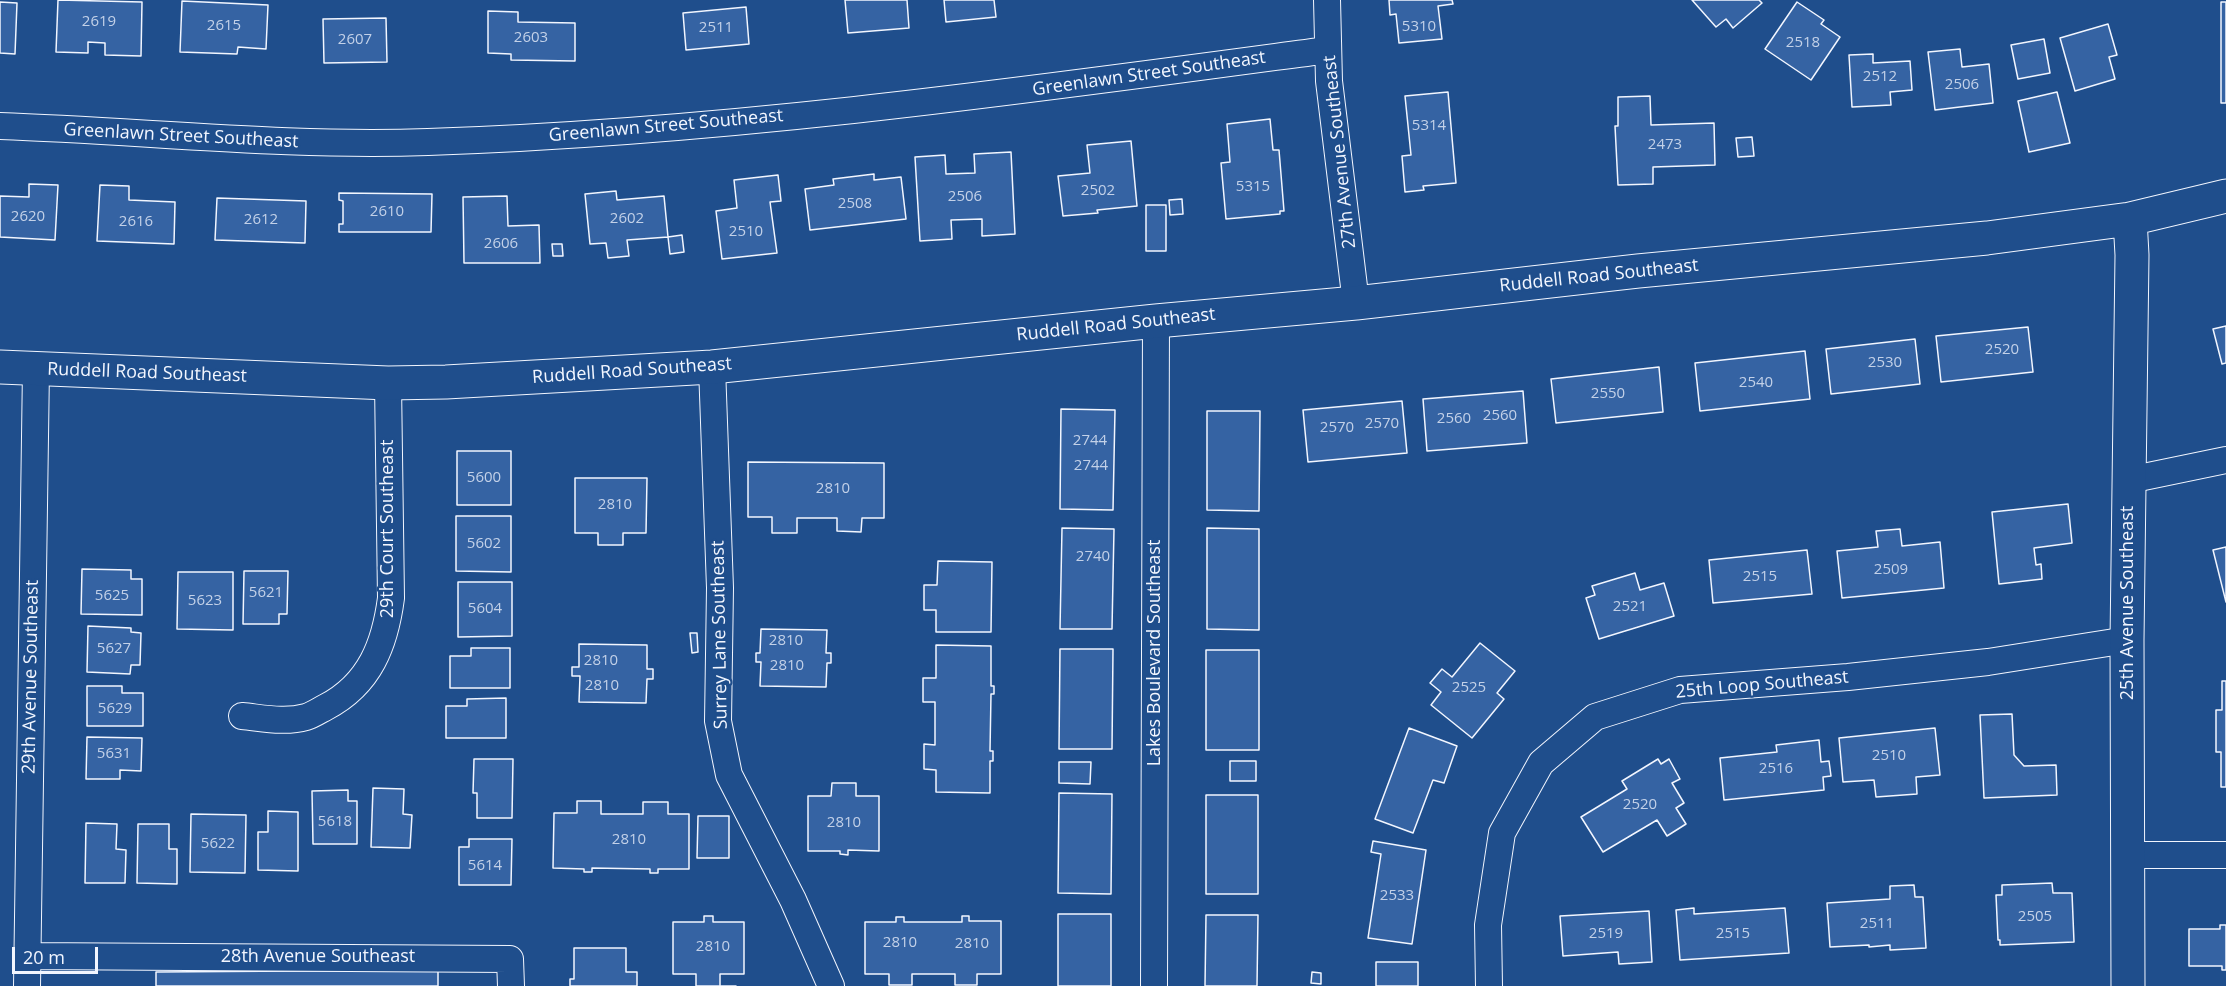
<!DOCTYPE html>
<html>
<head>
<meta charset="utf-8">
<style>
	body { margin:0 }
	#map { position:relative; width:2226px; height:986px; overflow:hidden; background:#1f4e8c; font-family:"Open Sans",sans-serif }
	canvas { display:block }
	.scale { position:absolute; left:12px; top:947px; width:86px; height:27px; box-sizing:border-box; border:3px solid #f2f6ff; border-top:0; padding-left:8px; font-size:18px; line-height:21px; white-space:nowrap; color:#f2f6ff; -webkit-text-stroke:4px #1f4e8c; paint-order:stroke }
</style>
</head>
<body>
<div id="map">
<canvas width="2226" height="986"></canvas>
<div class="scale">20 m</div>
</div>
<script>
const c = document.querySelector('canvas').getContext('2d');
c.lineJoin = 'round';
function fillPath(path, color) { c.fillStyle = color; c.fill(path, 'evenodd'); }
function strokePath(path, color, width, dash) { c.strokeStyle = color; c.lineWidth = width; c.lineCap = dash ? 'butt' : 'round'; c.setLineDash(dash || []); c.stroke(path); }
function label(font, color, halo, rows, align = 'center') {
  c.font = font + ' "Open Sans",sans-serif'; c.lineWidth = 4.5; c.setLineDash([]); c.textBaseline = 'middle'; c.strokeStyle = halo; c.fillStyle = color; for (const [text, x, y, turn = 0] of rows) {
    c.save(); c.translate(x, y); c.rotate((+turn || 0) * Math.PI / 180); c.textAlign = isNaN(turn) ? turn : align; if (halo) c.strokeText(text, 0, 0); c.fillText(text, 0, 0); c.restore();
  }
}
const building = new Path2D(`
	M58,0L142,2L141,56L105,55V43L88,42V53L56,52Z
	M845,0H907L909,28L848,33Z
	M944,0H994L996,17L946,22Z
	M1389,0H1452L1453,4L1438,6L1442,39L1399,43L1396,14L1390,15Z
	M1692,0H1759L1762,3L1733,28L1726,19L1716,27Z
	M182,1L268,5L266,49L238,47L237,54L180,52Z
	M0,2L17,3L15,54L0,53Z
	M1797,2L1824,20L1821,24L1840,37L1811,80L1765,49Z
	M2221,2H2226V103H2221Z
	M746,7L749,44L686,50L683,13Z
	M488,11L518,12V22L575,23V61L511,60V54L488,53Z
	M386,18L387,62L324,63L323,19Z
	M2108,24L2117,55L2109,57L2115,79L2075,91L2060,38Z
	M2044,39L2050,73L2018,79L2011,45Z
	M1960,49L1962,67L1989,64L1993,103L1935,110L1928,52Z
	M1873,54V63L1910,61L1912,90L1890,92L1891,105L1852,107L1849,55Z
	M1448,92L1456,183L1423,186L1424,190L1405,192L1402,156L1411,155L1405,96Z
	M2057,92L2070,143L2029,152L2018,101Z
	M1650,96L1651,125L1714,123L1715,165L1653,167V184L1618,185L1615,126H1618V97Z
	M1270,119L1273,150H1279L1284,211H1280V214L1226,219L1221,163L1230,162L1227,124Z
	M1752,137L1754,156L1738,157L1736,138Z
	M1131,141L1137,206L1097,210L1098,213L1063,216L1058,176L1090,173L1087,145Z
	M1011,152L1015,234L982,236V219L951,220L952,239L920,241L915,157L945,155L946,174L975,173L974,154Z
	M874,174V180L901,177L906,219L810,230L805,189L834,185L833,179Z
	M778,175L781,201L770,202L777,253L722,259L716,211L737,208L734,180Z
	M29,184L58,185L55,240L0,237V196L29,197Z
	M100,185L129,186V200L175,202L174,244L97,241Z
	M616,191L617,200L664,196L668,237L627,240L629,256L608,258L606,243L590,244L585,194Z
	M339,193L432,194L431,232H339V224H343V201L339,200Z
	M507,196L508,226L539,225L540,263H464L463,197Z
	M217,198L306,201L305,243L215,240Z
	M1182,199L1183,214L1170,215L1169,200Z
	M1146,205H1166V251H1146Z
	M682,235L684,252L670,254L668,237Z
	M552,244H562L563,256H553Z
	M2226,326V363L2222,364L2213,329Z
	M2028,327L2033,372L1941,382L1936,336Z
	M1915,339L1920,384L1831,394L1826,349Z
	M1805,351L1810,399L1700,411L1695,363Z
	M1659,367L1663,412L1556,423L1551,379Z
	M1523,391L1527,443L1427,451L1423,399Z
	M1402,401L1407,453L1308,462L1303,410Z
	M1061,409L1115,410L1113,510L1060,509Z
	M1207,411H1260L1259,511L1207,510Z
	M457,451H511V505H457Z
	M748,462L884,463V518H862L861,532L837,531V518H797V533H772V517H748Z
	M575,478H647L646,533H623V545H598V533H575Z
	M2068,504L2072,543L2034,548L2036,565L2041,564L2042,579L1999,584L1992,512Z
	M456,516H511V572L456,571Z
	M1062,528L1114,529L1112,629H1060Z
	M1207,528L1259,529V630L1207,629Z
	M1900,529L1902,546L1940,542L1944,588L1842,598L1837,551L1878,547L1876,531Z
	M2226,547V602L2213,550Z
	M1807,550L1812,594L1713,603L1709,560Z
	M938,561L992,562L991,632H936V610H924V585H937Z
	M82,569L131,570V579H142V615L81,614Z
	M244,571H288L287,614H279V624H243Z
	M178,572H233V630L177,629Z
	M1635,573L1640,590L1664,583L1674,616L1599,639L1586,598L1595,595L1592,586Z
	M458,582H512V636L458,637Z
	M88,626L131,628V632L141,633L140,665H131L130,674L87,672Z
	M761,629L827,630L826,653H831V663H827L826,687L760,686L761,662H756V653H760Z
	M690,633H697L698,652L692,653Z
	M1480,643L1515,671L1497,693L1504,699L1472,738L1431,705L1441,692L1430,683L1442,669L1452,677Z
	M579,644L647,645V669H653V679H647L646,703L579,702L580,676H572V667H579Z
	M936,645L991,646V686H994V694H991L990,751H993V761H990V793L936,792V770L924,769V744L935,745V702H923V678H936Z
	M471,648H510V688H450V656H471Z
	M1060,649H1113L1112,749H1059Z
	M1206,650H1259V750H1206Z
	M2222,681H2226V787H2221V752H2216V710H2222Z
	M87,686H122V693H143V726H87Z
	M506,698V738H446V706H467V699Z
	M2012,714L2014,755L2024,766L2056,765L2057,795L1984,798L1980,715Z
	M1409,728L1457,746L1444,783L1433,780L1413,833L1375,819Z
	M1935,728L1940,775L1916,777L1917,794L1876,797L1874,780L1843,782L1839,738Z
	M87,737L142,738L141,771L120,770V779H86Z
	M1819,740L1821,762L1829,761L1831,776L1823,777L1824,790L1724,800L1720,758L1777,752L1776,745Z
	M474,759H513L512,818H477V793H473Z
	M1658,759L1661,764L1669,759L1680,779L1672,783L1684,803L1676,808L1686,824L1667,836L1657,820L1603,852L1581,817L1627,789L1622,781Z
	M1230,761H1256V781H1230Z
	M1059,762H1091L1090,784L1059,783Z
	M832,783H856V796H879V851L848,850V855L840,854V851H808V796H831Z
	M373,788L404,789L403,814L412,815L410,848L371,847Z
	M348,790V801H357V844H313L312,791Z
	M1059,793L1112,794L1111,894L1058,893Z
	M1206,795H1258V894H1206Z
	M577,801H601V814H643V802H668V814H689V869H658V873H650V869L592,868V872H584V869L553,868L554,813H577Z
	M268,811L298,812V871L258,870V832H268Z
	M191,814L246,815L245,873L190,872Z
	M698,816H729V858H697Z
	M86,823L117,824L116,849L126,850L125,883H85Z
	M138,824H169V849H177V884L137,883Z
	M469,839H512L511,885H459V847H469Z
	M1373,841L1426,850L1412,944L1368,938L1381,854L1371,852Z
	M2052,883L2053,893H2072L2074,942L2000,945V940H1998L1996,895H2002V885Z
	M1914,885L1915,897H1923L1926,948L1890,950V945L1869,947V945L1830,947L1827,903L1890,899V886Z
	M1694,908V914L1785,908L1789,953L1680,960L1676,910Z
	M1649,911L1652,962L1619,964L1618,952L1563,956L1560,916Z
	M1058,914H1111V986H1058Z
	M1206,915H1258L1257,986H1205Z
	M704,916H713V922H744V974H720V986H736H696V974H673V922H704Z
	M962,916H969V921H1001V974H977V985H955V974H912V985H889V974H865V922H896V917H904V922H962Z
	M2220,925H2226V970H2222V966H2189V929H2220Z
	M574,948H626V972H637V986H570V979H574Z
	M1376,962H1418V986H1376Z
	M438,970V986H156V972Z
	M1312,972L1321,973V984L1311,983Z`);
fillPath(building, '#3563a3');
strokePath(building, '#f2f6ff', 1.5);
const street = new Path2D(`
	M1327,0L1329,81L1356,303
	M0,126C143,131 285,147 428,142C730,132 1029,90 1328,50
	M712,367L720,588L718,721L729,775L793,900L831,986
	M2129,480L2226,460
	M242,716C263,718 285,723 306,717C313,715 320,710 326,707C370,684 385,644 391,598L388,383
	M2128,855H2226
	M27,956L510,959L511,986
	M27,986L36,368
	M1154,986L1156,321
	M1489,986L1488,925L1502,833L1541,763L1595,717L1680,690L1848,677L1988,662L2127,640`);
const secondary = new Path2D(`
	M0,367L388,383L446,382L712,367L1156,321L1356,303L1638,271L1987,238L2130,219L2226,196
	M2128,986L2127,640L2132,255L2130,219`);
strokePath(street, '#f2f6ff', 28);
strokePath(secondary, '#f2f6ff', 35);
strokePath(street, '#1f4e8c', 26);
strokePath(secondary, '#1f4e8c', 33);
label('15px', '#c3d1e8', null, [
	["2619",99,22],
	["2615",224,26],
	["5310",1419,27],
	["2511",716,28],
	["2603",531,38],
	["2607",355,40],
	["2518",1803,43],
	["2512",1880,77],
	["2506",1962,85],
	["5314",1429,126],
	["2473",1665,145],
	["5315",1253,187],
	["2502",1098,191],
	["2506",965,197],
	["2508",855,204],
	["2610",387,212],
	["2620",28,217],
	["2602",627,219],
	["2612",261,220],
	["2616",136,222],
	["2510",746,232],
	["2606",501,244],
	["2520",2002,350],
	["2530",1885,363],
	["2540",1756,383],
	["2550",1608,394],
	["2560",1500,416],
	["2560",1454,419],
	["2570",1382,424],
	["2570",1337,428],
	["2744",1090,441],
	["2744",1091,466],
	["5600",484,478],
	["2810",833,489],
	["2810",615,505],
	["5602",484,544],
	["2740",1093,557],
	["2509",1891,570],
	["2515",1760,577],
	["5621",266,593],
	["5625",112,596],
	["5623",205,601],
	["2521",1630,607],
	["5604",485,609],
	["2810",786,641],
	["5627",114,649],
	["2810",601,661],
	["2810",787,666],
	["2810",602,686],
	["2525",1469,688],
	["5629",115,709],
	["5631",114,754],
	["2510",1889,756],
	["2516",1776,769],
	["2520",1640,805],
	["5618",335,822],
	["2810",844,823],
	["2810",629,840],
	["5622",218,844],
	["5614",485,866],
	["2533",1397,896],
	["2505",2035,917],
	["2511",1877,924],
	["2519",1606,934],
	["2515",1733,934],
	["2810",900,943],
	["2810",972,944],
	["2810",713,947]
]);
label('18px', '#f2f6ff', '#1f4e8c', [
	["Greenlawn Street Southeast",1149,74,-8],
	["Greenlawn Street Southeast",666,126,-5],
	["Greenlawn Street Southeast",181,136,3],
	["27th Avenue Southeast",1340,152,-96],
	["Ruddell Road Southeast",1599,276,-6],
	["Ruddell Road Southeast",1116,325,-6],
	["Ruddell Road Southeast",632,371,-4],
	["Ruddell Road Southeast",147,373,2],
	["29th Court Southeast",388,529,-90],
	["25th Avenue Southeast",2128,603,-90],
	["Surrey Lane Southeast",720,635,-91],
	["Lakes Boulevard Southeast",1155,653,-90],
	["29th Avenue Southeast",31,677,-89],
	["25th Loop Southeast",1762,685,-5],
	["28th Avenue Southeast",318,957]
]);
</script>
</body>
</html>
